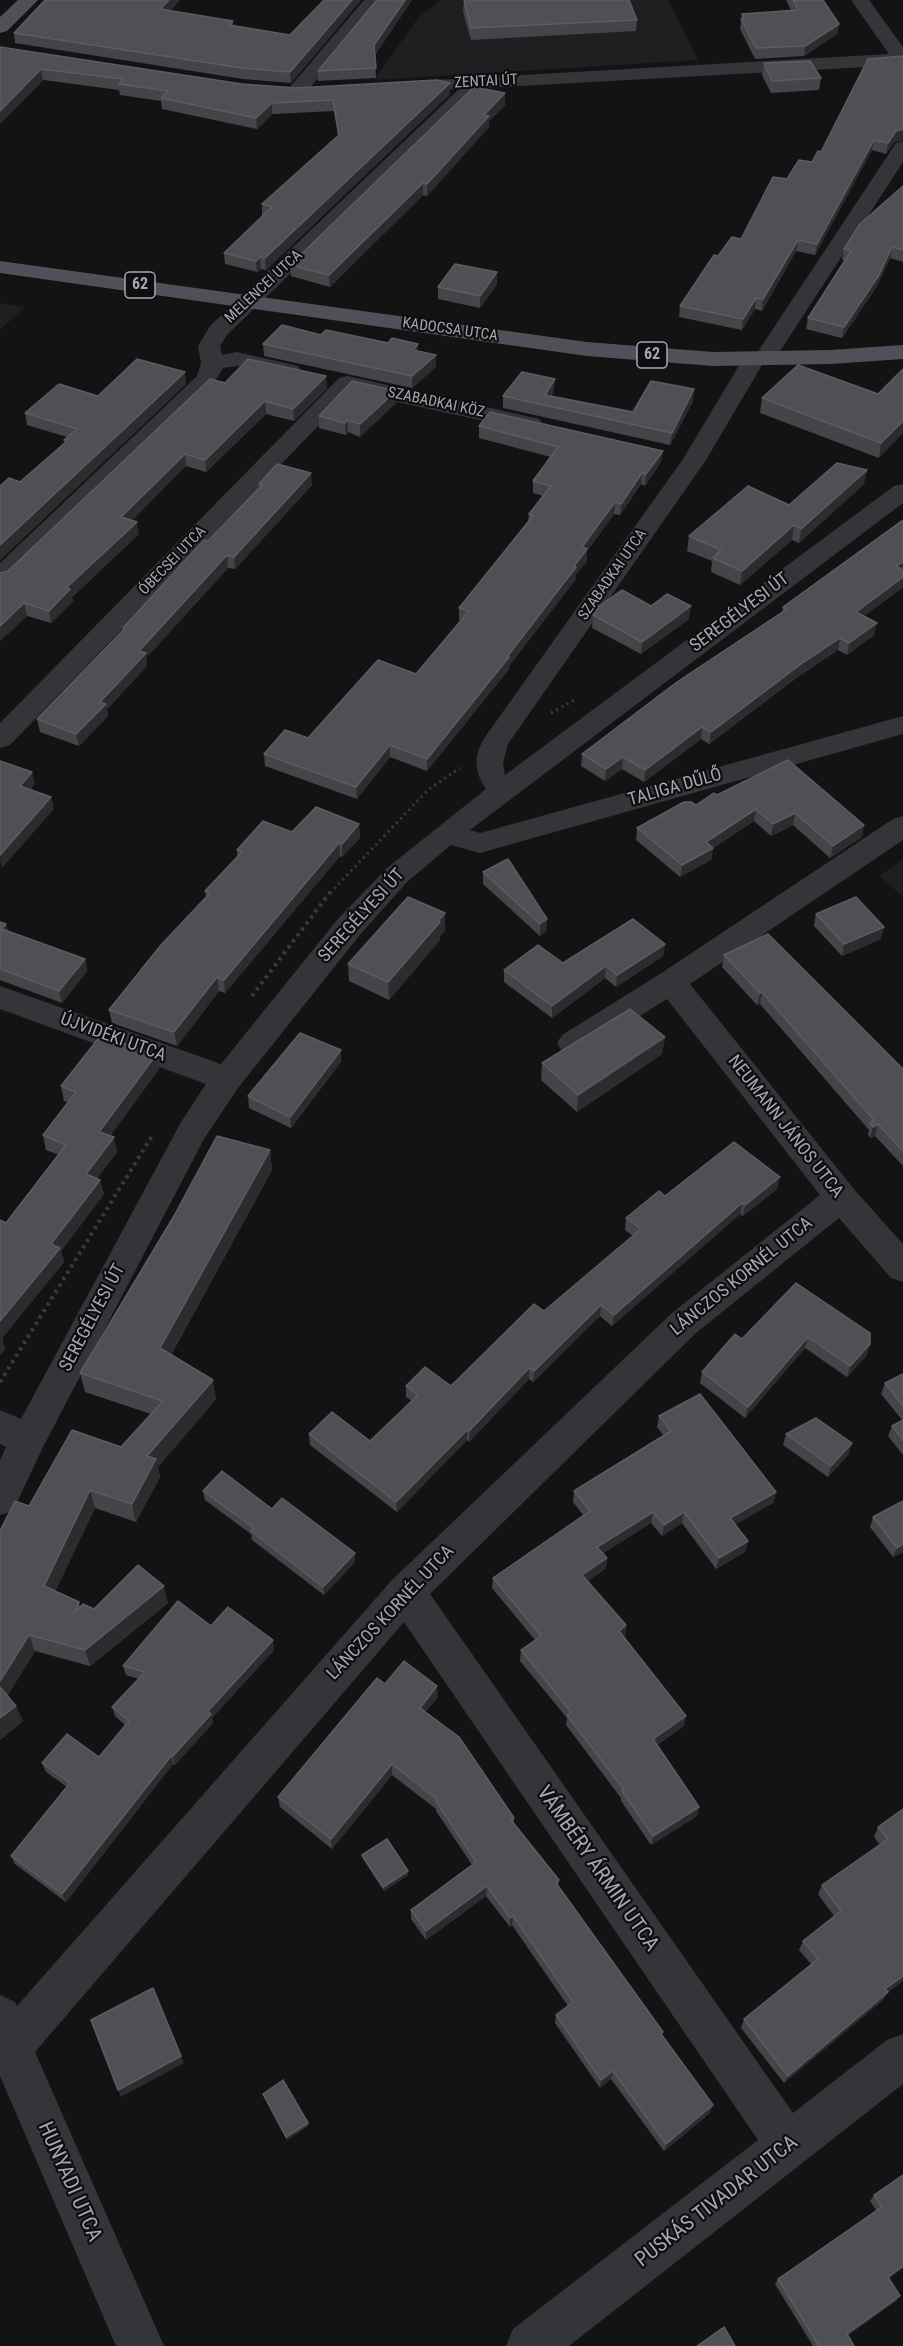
<!DOCTYPE html>
<html>
<head>
<meta charset="utf-8">
<style>
	body { margin:0 }
	canvas { display:block; background:#131314 }
</style>
</head>
<body>
<canvas width="903" height="2346"></canvas>
<script>
const c = document.querySelector('canvas').getContext('2d');
c.lineJoin = 'round';
function fillPath(path, color) { c.fillStyle = color; c.fill(path, 'evenodd'); }
function strokePath(path, color, width, dash) { c.strokeStyle = color; c.lineWidth = width; c.lineCap = dash ? 'butt' : 'round'; c.setLineDash(dash || []); c.stroke(path); }
function label(font, color, halo, rows, align = 'center') {
  c.font = font + ' "Roboto Condensed",sans-serif'; c.lineWidth = 4.5; c.setLineDash([]); c.textBaseline = 'middle'; c.strokeStyle = halo; c.fillStyle = color; for (const [text, x, y, turn = 0] of rows) {
    c.save(); c.translate(x, y); c.rotate((+turn || 0) * Math.PI / 180); c.textAlign = isNaN(turn) ? turn : align; if (halo) c.strokeText(text, 0, 0); c.fillText(text, 0, 0); c.restore();
  }
}
fillPath(new Path2D(`
	M440,0H668L698,60L374,80L418,18Z
	M0,303L25,307L0,330Z
	M903,859V897L880,876Z`), '#1f1f21');
strokePath(new Path2D(`
	M551,713L576,699
	M330,893L428,790L460,768`), '#3a3a40', 3, [2, 4]);
strokePath(new Path2D(`
	M252,996L331,891
	M0,1382L152,1136`), '#3a3a40', 4, [3, 4.5]);
fillPath(new Path2D(`
	M364,0H383L304,95H290L287,91L290,87Z
	M851,0H869L903,47V65L482,88L227,335L220,346L222,355L237,352L298,366L301,371L298,376L290,378L237,366L223,368L209,391L9,582L0,585V563L197,376L201,363L198,346L210,326L459,89L407,92L400,90L397,86L400,82L889,54Z
	M903,141V162L775,359L772,364L762,365L706,460L508,744L503,763L505,775L894,486L903,484V503L470,830L480,833L903,716V734L480,853L451,845L407,882L359,936L238,1088L204,1139L42,1449L13,1511L0,1515V1460L6,1447L0,1444V1410L21,1419L181,1122L206,1084L0,1009V986L221,1064L337,920L387,868L486,789C474,771 473,756 485,737L683,459L746,354L757,353L896,143Z
	M347,376L531,417L539,419L543,424L539,429L531,431L351,392L10,745L0,748V723L339,378Z
	M903,816V840L690,984L853,1188L903,1244V1282L891,1278L839,1218L696,1333L430,1594L793,2113L887,2040L903,2034V2084L569,2346H506L513,2329L758,2140L404,1622L35,2052L164,2346H116L0,2076V1995L15,2002L17,2006L392,1580L672,1313L820,1195L667,999L584,1051L573,1055L562,1051L557,1043L562,1035L660,974L893,819Z`), '#343439');
fillPath(new Path2D(`
	M18,0H38L7,31L0,33V17Z
	M0,261L587,342L713,352L831,350L903,345V359L831,364L713,366L587,356L0,273Z`), '#505059');
fillPath(new Path2D(`
	M45,0H180L170,11L233,21V26L290,35L324,0H361L291,83L243,79L15,43L14,33Z
	M412,0L375,55L376,78L318,81V71Z
	M464,0L637,20L636,31L471,40L463,12Z
	M786,0H823L839,24L837,34L804,56L755,59L740,29L742,14L791,10Z
	M0,47L242,84L296,88L450,94L266,270L261,269L257,272L225,264L224,253L262,216V204L338,136L334,111L272,114L257,129L162,109L161,101L120,95L119,90L43,80L0,124Z
	M903,56V140L894,142L886,154L872,150L815,255L796,251L762,311L755,309L742,330L679,317L680,306L718,256L741,239L787,179L812,162Z
	M764,63L821,78L819,90L771,93L762,75Z
	M505,93V105L489,121V127L427,196L423,195L330,287L291,276L290,265Z
	M903,186V262L890,258L877,286L842,338L806,329L808,318L845,261L842,260L844,249Z
	M497,272V284L480,308L438,299V287Z
	M321,335L418,351L436,367L412,388L264,356L263,344Z
	M903,369L879,458L760,413L762,398L878,394Z
	M225,383L327,388L294,421L266,414L206,472L186,466L132,520L139,534L72,597L73,601L51,623L27,616L0,641V573L8,571Z
	M186,384L0,560V486L20,482L65,443L64,440L67,437L27,425L25,413L98,396Z
	M396,391V403L360,437L348,432L346,435L319,428V416Z
	M554,391L551,396L633,412L693,401L670,445L503,408V396Z
	M479,426L661,462L645,486L641,484L620,515L614,514L587,551V561L576,574V579L509,666V669L427,771L390,757L357,799L265,766L264,754L308,738L416,674L461,620H459V608L528,521L529,514L543,496L533,493V481L551,457L479,438Z
	M259,484L312,485L235,569L228,568L146,658L147,666L107,709L108,716L79,746L40,732L37,719L123,630V628L208,541L259,487Z
	M864,484L799,543L792,540L740,585L711,572L712,561L687,551L689,536L789,505Z
	M903,520V587L864,616L874,635L847,655L838,650L799,676L709,744L701,739L644,782L622,769L605,781L581,766L582,754L782,612L783,607Z
	M651,606L689,619L641,654L592,628L593,615Z
	M717,795L864,825L862,837L830,858L793,825L771,836L754,821L713,848L711,860L680,877L636,840L637,828L696,805Z
	M359,824L360,838L342,857L340,856L225,993L219,991L177,1046L112,1023L109,1010L206,897L205,891L237,857V850L292,832Z
	M483,872L547,919L546,931L540,936L483,884Z
	M816,914L881,939L842,956L814,926Z
	M0,922L6,924L8,931L85,959L87,971L62,1003L0,980Z
	M445,931L440,936V940L389,1000L349,981L348,964Z
	M665,944L663,956L616,987L605,978L552,1018L504,982V970L563,963Z
	M724,955L903,1069V1166L875,1136L870,1138L868,1135L869,1130L760,1004L757,1005L722,967Z
	M665,1037L662,1054L577,1112L541,1080L542,1063Z
	M341,1050V1062L291,1128L249,1108L248,1096Z
	M156,1055L159,1069L110,1136L117,1152L97,1178L104,1194L61,1251L64,1262L2,1338L5,1349L0,1355L6,1223L59,1155L46,1150L43,1135L69,1103L64,1101L61,1086Z
	M270,1150L272,1170L171,1355L216,1399L158,1467L160,1477L136,1522L95,1508L55,1591L79,1602L80,1607L94,1609L168,1603L90,1666L35,1651L7,1696L23,1721L0,1740L29,1506L121,1447L151,1414L85,1392L80,1373Z
	M777,1189L743,1216L740,1214L612,1326L600,1316L533,1382L529,1379L469,1442L467,1440L397,1512L310,1445L309,1434L370,1441L412,1401L406,1397V1386H451L544,1311L633,1236L625,1230L626,1218L665,1196Z
	M796,1283L867,1355L847,1377L805,1348L745,1418L700,1383L702,1372L742,1339Z
	M903,1374V1455L888,1436L892,1426L903,1421L881,1394L885,1383Z
	M659,1416L776,1492L773,1503L735,1524L748,1541L745,1552L716,1569L682,1523L662,1536L651,1523L603,1553L607,1558L606,1568L588,1581L626,1625L625,1636L623,1637L684,1726L657,1745L697,1816L651,1845L621,1801V1798L566,1725L567,1718L520,1661L521,1650L535,1640L492,1588L493,1578L583,1515L573,1502L574,1491L664,1436L657,1427Z
	M786,1434L849,1454L828,1477L783,1445Z
	M203,1491L272,1509L355,1553V1562L324,1595L252,1540L251,1534L205,1500Z
	M903,1501V1552L893,1557L870,1527L873,1517Z
	M211,1626L274,1650L212,1718L213,1723L175,1765L173,1764L66,1902L15,1864L11,1856L67,1787L46,1772L42,1763L99,1757L125,1725L115,1716L112,1707L139,1679L126,1675L123,1666Z
	M385,1684L438,1697L425,1712L514,1818V1823L559,1880L558,1886L662,2036L710,2113L664,2151L611,2079L600,2088L555,2023L556,2015L568,2006L512,1925L510,1927L486,1896L426,1940L411,1919V1910L472,1865L436,1811V1809L392,1775L332,1849L280,1807L278,1797Z
	M903,1809V1981L888,1992L883,2000L784,2083L741,2028L744,2019L811,1964L799,1950L803,1941L834,1916L818,1894L822,1885L880,1845L874,1837L878,1827Z
	M362,1855L408,1875L384,1891L363,1859Z
	M263,2094L308,2123V2126L287,2140Z
	M903,2175V2268L889,2278L900,2296L896,2301L848,2335L854,2346H813L775,2284L778,2279L876,2210L870,2201L874,2195Z`), '#444449');
fillPath(new Path2D(`
	M169,0H180L161,20L160,9Z
	M352,0H361L291,83L290,72Z
	M405,0H412L375,55L374,45Z
	M839,24L837,34L804,56L805,46Z
	M41,69L43,80L0,124V111Z
	M450,83V94L266,270L265,258Z
	M505,93V105L489,121V127L427,196V184L484,115Z
	M272,103V114L257,129L256,118Z
	M903,129V140L894,142L886,154L888,143L896,131Z
	M874,140L872,150L815,255L817,244Z
	M423,183V195L330,287L329,275Z
	M798,240L796,251L762,311L763,299Z
	M892,247L890,258L877,286L842,338L844,327Z
	M260,257L261,269L257,272L256,261Z
	M497,272V284L480,308V296Z
	M756,298L755,309L742,330L743,319Z
	M418,344V355L413,350Z
	M436,355V367L412,388V376Z
	M185,372L186,384L0,560V545Z
	M326,376L327,388L294,421L293,409Z
	M555,379L554,391L546,405L545,395Z
	M694,389L693,401L670,445L672,433Z
	M396,391V403L360,437V424Z
	M265,401L266,414L206,472L205,460Z
	M347,420L348,432L346,435L345,423Z
	M903,421V433L879,458L881,443Z
	M663,451L661,462L645,486L646,474Z
	M185,454L186,466L123,530L121,517Z
	M867,470L864,484L799,543L801,529Z
	M311,473L312,485L235,569L234,557Z
	M642,473L641,484L620,515L621,504Z
	M615,502L614,514L587,551V561L576,574V579L509,666V669L427,771V759L507,657L574,566L582,547Z
	M137,522L139,534L72,597L73,601L51,623L49,611L66,588Z
	M794,525L792,540L740,585L742,571Z
	M227,555L228,568L146,658L147,666L107,709L108,716L79,746L76,734L139,651Z
	M903,562V572L896,566Z
	M903,577V587L854,624L856,612Z
	M24,603L27,616L0,641V626Z
	M691,606L689,619L641,654L642,642Z
	M877,623L874,635L847,655L849,643Z
	M840,638L838,650L799,676L709,744L711,732L801,664Z
	M702,727L701,739L644,782L645,770Z
	M390,745V757L357,799L356,787Z
	M623,757L622,769L605,781L606,769Z
	M32,772L35,784L23,798L20,786Z
	M51,797L54,809L2,868L0,860V855Z
	M756,809L754,821L713,848L711,860L680,877L682,865L706,842Z
	M795,813L793,825L771,836L773,824Z
	M359,824L360,838L342,857V844Z
	M864,825L862,837L830,858L833,846Z
	M339,843L340,856L225,993L224,980Z
	M445,913V931L440,936V940L389,1000L388,982Z
	M547,919L546,931L540,936V924Z
	M6,924L9,936L2,929Z
	M884,927L881,939L842,956L844,944Z
	M665,944L663,956L616,987L617,975Z
	M85,959L87,971L62,1003L59,991Z
	M606,966L605,978L552,1018V1006Z
	M217,977L219,991L177,1046L174,1032Z
	M762,992L760,1004L757,1005L760,993Z
	M665,1037L662,1054L577,1112L578,1095Z
	M341,1050V1062L291,1128L290,1117Z
	M156,1055L159,1069L103,1146L99,1132Z
	M878,1124L875,1136L870,1138L873,1127Z
	M114,1137L117,1152L90,1188L86,1174Z
	M270,1150L272,1170L164,1367L160,1348Z
	M780,1177L777,1189L743,1216L745,1205Z
	M100,1180L104,1194L61,1251L64,1262L2,1338L5,1349L0,1355V1321L51,1244Z
	M742,1203L740,1214L612,1326L614,1315Z
	M601,1305L600,1316L533,1382L534,1371Z
	M808,1337L805,1348L745,1418L748,1407Z
	M870,1344L867,1355L847,1377L850,1366Z
	M529,1368V1379L469,1442V1431Z
	M213,1380L216,1399L158,1467L160,1477L136,1522L132,1504L147,1456Z
	M467,1430V1440L397,1512L396,1502Z
	M852,1443L849,1454L828,1477L831,1466Z
	M90,1490L95,1508L50,1603L44,1586Z
	M776,1492L773,1503L728,1529L730,1518Z
	M653,1512L651,1523L596,1558L597,1547Z
	M684,1512L682,1523L662,1536L664,1525Z
	M748,1541L745,1552L716,1569L719,1558Z
	M903,1544V1552L893,1557L897,1548Z
	M355,1553V1562L324,1595L323,1587Z
	M607,1558L606,1568L581,1586L582,1575Z
	M164,1586L168,1603L90,1666L85,1650Z
	M626,1625L625,1636L617,1641L619,1631Z
	M29,1635L35,1651L4,1701L0,1691V1681Z
	M273,1640L274,1650L212,1718L213,1723L175,1765L172,1757L208,1711Z
	M437,1686L438,1697L420,1718V1708Z
	M16,1706L23,1721L0,1740V1718Z
	M686,1716L684,1726L651,1749L653,1739Z
	M171,1756L173,1764L66,1902L62,1894Z
	M392,1764V1775L332,1849L331,1839Z
	M699,1807L697,1816L651,1845L653,1836Z
	M408,1871V1875L384,1891L383,1887Z
	M487,1886L486,1896L426,1940V1931Z
	M513,1916L512,1925L510,1927V1918Z
	M903,1976V1981L880,1997L885,1989Z
	M888,1992L883,2000L784,2083L788,2076Z
	M181,2056L184,2063L121,2097L118,2090Z
	M613,2071L611,2079L600,2088L601,2080Z
	M713,2105L710,2113L664,2151L666,2144Z
	M308,2123V2126L287,2140L286,2137Z
	M903,2266V2268L883,2281L888,2277Z
	M900,2296L896,2301L843,2339L847,2334Z`), '#2c2c2f');
const building = new Path2D(`
	M45,0H169L160,9L233,21L229,25L290,35L324,0H352L290,72L242,68L14,33Z
	M377,0H405L374,45L376,68L318,71Z
	M464,0H629L637,20L471,28Z
	M793,0H823L839,24L805,46L756,48L741,19H744L742,14L798,10Z
	M0,47L242,84L296,88L437,80L450,83L265,258L260,257L256,261L224,253L272,207L262,204L339,135L333,100L272,103L256,118L161,98L168,91L119,84L123,79L41,69L0,111Z
	M903,56V129L896,131L888,143L874,140L817,244L798,240L763,299L756,298L743,319L680,306L714,255L718,256L732,237L741,239L773,177L787,179L799,160L812,162L818,151L821,152L868,59Z
	M810,61L821,78L772,81L764,63Z
	M474,87L505,93L484,115L489,116L427,184L423,183L329,275L290,265Z
	M903,186V250L892,247L879,275L844,327L808,318L851,251L844,249L860,224Z
	M455,264L497,272L480,296L438,287Z
	M282,325L321,335L326,330L388,343L392,338L418,344L413,350L436,355L412,376L263,344Z
	M137,359L185,372L0,545V486L9,478L20,482L67,441L64,440L77,429L25,413L59,384L98,396Z
	M248,359L326,376L293,409L265,401L205,460L185,454L121,517L137,522L66,588L70,589L49,611L24,603L0,626V573L8,571L210,379L225,383Z
	M798,365L878,394L903,369V421L881,443L762,398Z
	M522,372L555,379L545,395L633,412L651,381L694,389L672,433L503,396Z
	M352,381L396,391L360,424L347,420L345,423L319,416Z
	M490,412L663,451L646,474L642,473L621,504L615,502L582,547L587,549L574,566L576,567L507,657H509L427,759L390,745L356,787L264,754L285,730L308,738L378,660L416,674L469,611L459,608L533,516L529,514L551,486L533,481L558,447L479,426Z
	M837,463L867,470L801,529L794,525L742,571L713,558L721,550L689,536L748,486L789,505Z
	M277,464L311,473L234,557L227,555L139,651L146,653L100,702L106,704L76,734L37,719L125,628H123L204,540L208,541L262,485L259,484Z
	M903,520V562L896,566L903,570V577L856,612L877,623L849,643L840,638L801,664L711,732L702,727L645,770L623,757L606,769L582,754L677,682L787,609L783,607Z
	M622,590L651,606L667,594L691,606L642,642L593,615L599,606Z
	M788,760L864,825L833,846L795,813L773,824L756,809L706,842L713,848L682,865L637,828L684,802H691L696,805L714,793L717,795Z
	M0,761L32,772L20,786L51,797L0,855Z
	M316,807L359,824L342,844L339,843L224,980L217,977L174,1032L109,1010L161,945L210,893L205,891L242,852L237,850L263,821L292,832Z
	M508,859L547,919L540,924L483,872Z
	M408,897L445,913L438,921L440,922L388,982L348,964Z
	M856,897L884,927L844,944L816,914Z
	M633,919L665,944L617,975L606,966L552,1006L504,970L538,945L563,963Z
	M0,922L6,924L2,929L85,959L59,991L0,969Z
	M768,934L903,1069V1151L878,1124L873,1127L870,1123L874,1120L762,992L760,993L724,955Z
	M630,1009L665,1037L578,1095L542,1063Z
	M300,1033L341,1050L290,1117L248,1096Z
	M101,1035L156,1055L99,1132L114,1137L86,1174L100,1180L51,1244L60,1248L0,1321V1220L6,1223L66,1145L43,1135L76,1092L61,1086Z
	M217,1136L270,1150L160,1348L213,1380L147,1456L156,1459L132,1504L90,1490L44,1586L79,1602L75,1612L83,1604L94,1609L138,1565L164,1586L85,1650L29,1635L0,1681V1531L15,1501L29,1506L72,1430L121,1447L163,1401L80,1373L174,1216Z
	M734,1142L780,1177L745,1205L742,1203L614,1315L601,1305L534,1371L529,1368L469,1431L467,1430L396,1502L309,1434L332,1412L370,1441L418,1395L406,1386L425,1367L451,1386L534,1304L544,1311L641,1229L626,1218L659,1191L665,1196Z
	M796,1283L870,1333V1344L850,1366L808,1337L748,1407L702,1372L735,1334L742,1339Z
	M903,1374V1406L885,1383Z
	M700,1394L776,1492L730,1518L748,1541L719,1558L684,1512L664,1525L653,1512L597,1547L607,1558L582,1575L626,1625L619,1631L686,1716L653,1739L699,1807L653,1836L622,1791L624,1790L567,1715L571,1712L521,1650L541,1636L493,1578L590,1511L574,1491L671,1431L659,1416Z
	M816,1418L852,1443L831,1466L786,1434Z
	M903,1420V1440L892,1426Z
	M222,1471L272,1509L282,1498L355,1553L323,1587L251,1531L254,1528L203,1491Z
	M903,1501V1544L897,1548L873,1517Z
	M178,1601L211,1626L228,1607L273,1640L208,1711L211,1714L172,1757L171,1756L62,1894L11,1856L70,1783L42,1763L67,1734L99,1757L129,1721L112,1707L145,1672L123,1666Z
	M404,1661L437,1686L420,1708L459,1737L514,1818L511,1820L559,1880L556,1883L663,2032L661,2034L713,2105L666,2144L613,2071L601,2080L556,2015L573,2002L513,1916L510,1918L487,1886L426,1931L411,1910L476,1862L436,1801L438,1800L392,1764L331,1839L278,1797L377,1678L385,1684Z
	M0,1687L16,1706L0,1718Z
	M903,1809V1976L885,1989L888,1992L788,2076L744,2019L818,1959L803,1941L841,1911L822,1885L888,1839L878,1827Z
	M387,1839L408,1871L383,1887L362,1855Z
	M153,1988L181,2056L118,2090L91,2020Z
	M283,2080L308,2123L286,2137L263,2094Z
	M903,2175V2266L888,2277L900,2296L847,2334L854,2346H819L778,2279L882,2207L874,2195Z
	M724,2327L735,2346H697Z`);
fillPath(building, '#4f4f55');
strokePath(building, '#5c5c64', 1.5);
label('15px', '#a4a6b5', '#0e0e0f', [
	["ZENTAI ÚT",486,82,-3],
	["MELENCEI UTCA",264,287,-43],
	["KADOCSA UTCA",450,330,8],
	["SZABADKAI KÖZ",436,403,12],
	["ÓBECSEI UTCA",173,561,-46],
	["SZABADKAI UTCA",613,575,-55]
]);
for (const [x, y, w] of [
	[140,285,30],
	[652,355,30]
]) { const box = new Path2D(); box.roundRect(x - w / 2, y - 13, w, 26, 4.5); c.fillStyle = '#0e0e0f'; c.fill(box); strokePath(box, '#a4a6b5', 1.5); }
label('bold 16px', '#a4a6b5', null, [
	["62",140,285],
	["62",652,355]
]);
label('18px', '#a4a6b5', '#0e0e0f', [
	["SEREGÉLYESI ÚT",740,613,-37],
	["TALIGA DŰLŐ",675,788,-16],
	["SEREGÉLYESI ÚT",362,916,-48],
	["ÚJVIDÉKI UTCA",113,1038,20],
	["NEUMANN JÁNOS UTCA",785,1127,52],
	["LÁNCZOS KORNÉL UTCA",742,1277,-39],
	["SEREGÉLYESI ÚT",93,1318,-62],
	["LÁNCZOS KORNÉL UTCA",391,1613,-47]
]);
label('21px', '#a4a6b5', '#0e0e0f', [
	["VÁMBÉRY ÁRMIN UTCA",597,1869,55],
	["HUNYADI UTCA",69,2182,66],
	["PUSKÁS TIVADAR UTCA",717,2202,-38]
]);
</script>
</body>
</html>
